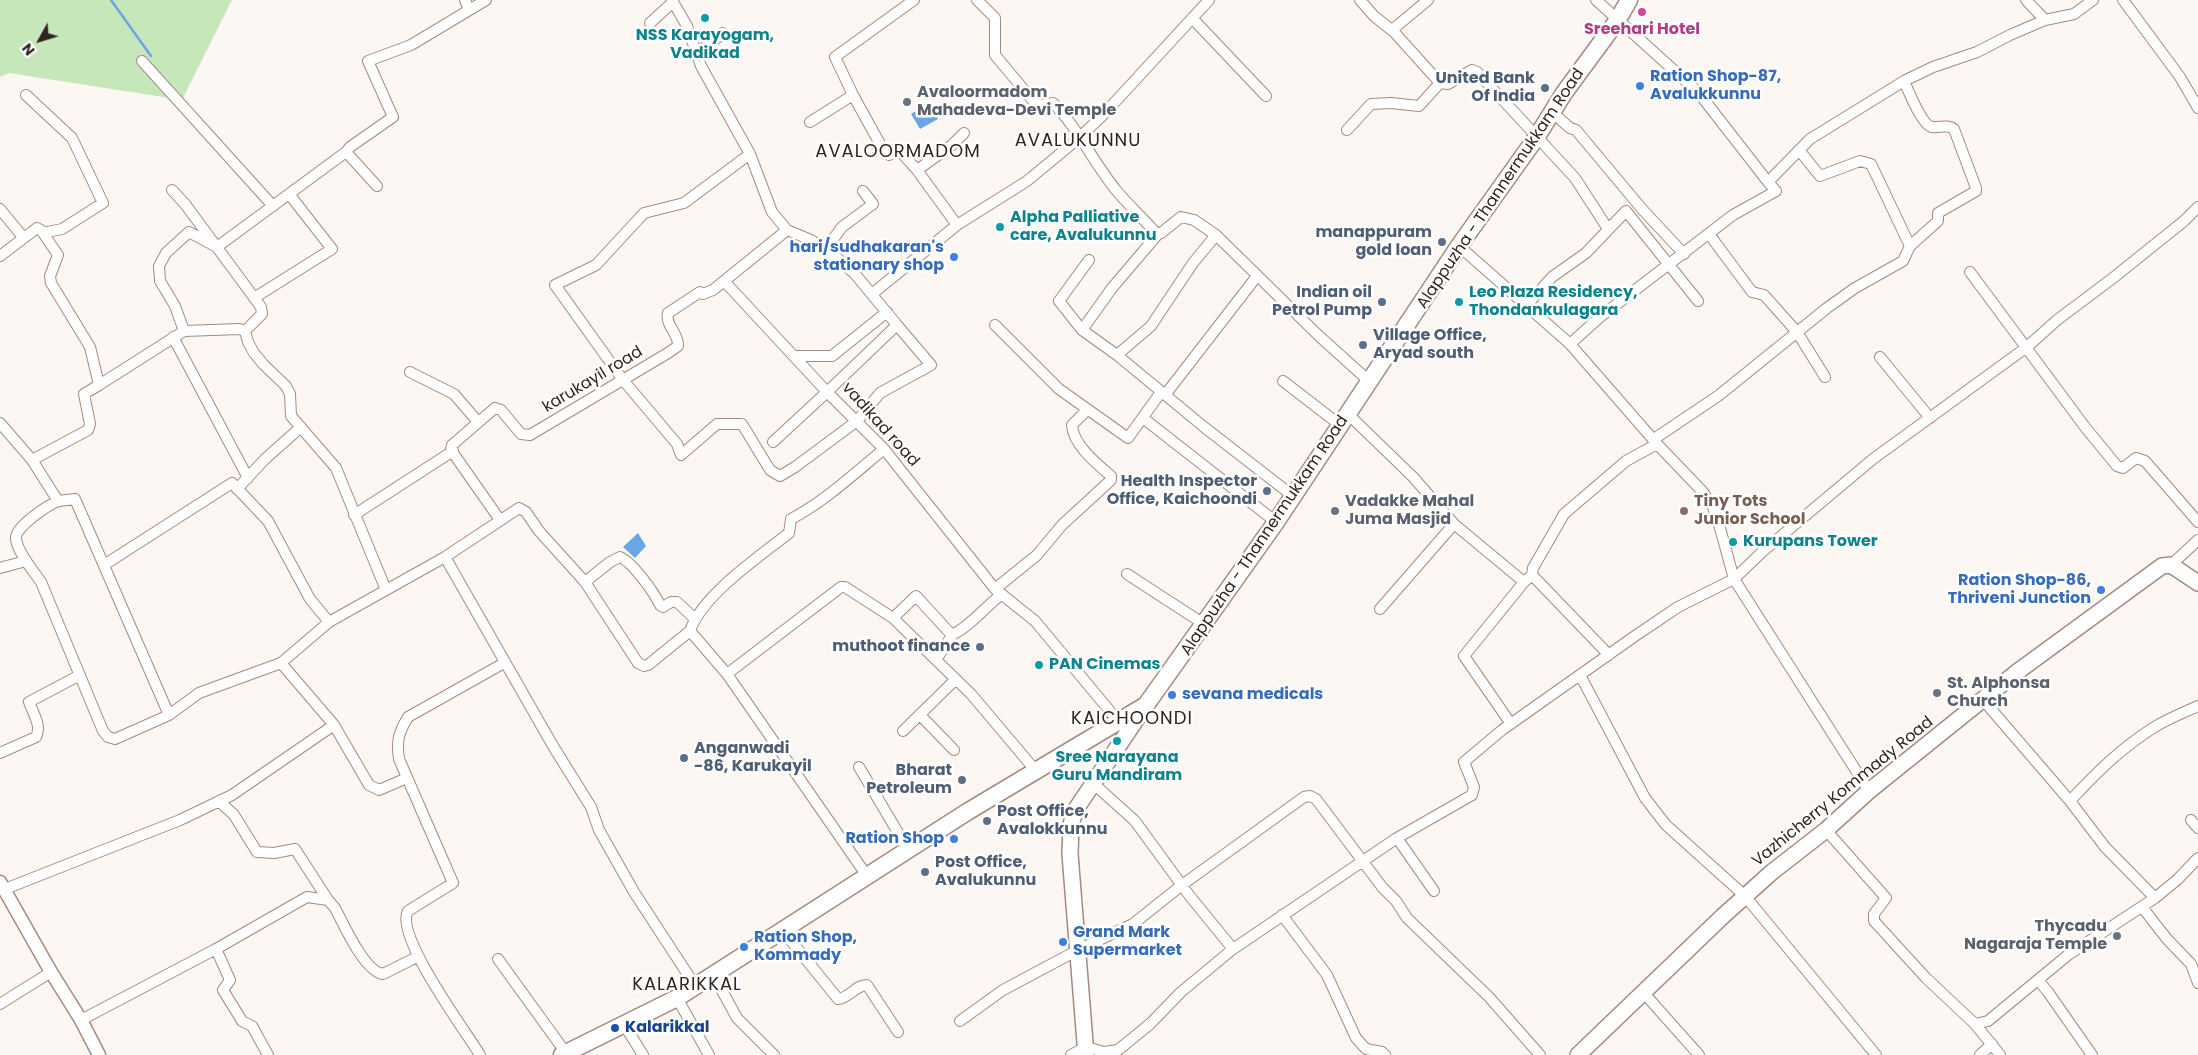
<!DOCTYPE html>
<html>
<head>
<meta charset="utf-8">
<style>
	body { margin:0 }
	#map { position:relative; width:2198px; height:1055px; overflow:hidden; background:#fdf7f4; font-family:Poppins,sans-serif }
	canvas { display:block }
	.north { position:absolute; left:15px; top:15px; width:50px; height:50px; -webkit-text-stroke:4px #fff; paint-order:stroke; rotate:231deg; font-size:14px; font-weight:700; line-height:20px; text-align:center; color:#302520 }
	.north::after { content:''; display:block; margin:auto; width:18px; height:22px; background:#302520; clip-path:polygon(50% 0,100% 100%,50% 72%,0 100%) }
</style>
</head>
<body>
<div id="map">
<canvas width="2198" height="1055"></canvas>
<div class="north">N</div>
</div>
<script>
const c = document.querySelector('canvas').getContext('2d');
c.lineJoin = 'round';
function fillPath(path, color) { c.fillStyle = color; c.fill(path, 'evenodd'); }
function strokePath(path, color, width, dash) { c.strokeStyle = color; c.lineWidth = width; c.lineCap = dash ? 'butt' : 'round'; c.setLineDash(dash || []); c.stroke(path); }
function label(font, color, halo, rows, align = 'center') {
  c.font = font + ' Poppins,sans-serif'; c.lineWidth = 5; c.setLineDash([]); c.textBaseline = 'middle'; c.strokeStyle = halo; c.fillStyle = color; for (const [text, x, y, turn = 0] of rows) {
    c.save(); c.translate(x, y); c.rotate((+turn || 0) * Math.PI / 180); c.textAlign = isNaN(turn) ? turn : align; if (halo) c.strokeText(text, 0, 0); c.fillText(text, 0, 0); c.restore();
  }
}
fillPath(new Path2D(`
	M0,0H232L182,100L9,73L0,77Z`), '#c5e7ba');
fillPath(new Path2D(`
	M929,103L938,119L920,129L911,114Z
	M638,533L646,546L635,558L623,547Z`), '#6aa5e5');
strokePath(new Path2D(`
	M111,0L151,56`), '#6aa5e5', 2.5);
const minor = new Path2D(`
	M465,0L469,10
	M672,0L687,26L701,66L750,154L772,212L787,230L811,240L835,256L855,274L897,325L827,392L884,449L995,589L1035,621L1119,722
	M977,0L995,18V55L1034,102L1041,105L1053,103C1078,128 1093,162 1116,190C1128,205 1142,217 1155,232L1158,234L1161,233L1181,217L1194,220L1216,235L1318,335L1370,382
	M1360,0L1374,16L1394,32L1440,83L1448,84L1472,70L1477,72L1575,178L1608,229
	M1596,0L1698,92L1768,182
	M2026,0L2045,20
	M2123,0L2180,77L2198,108
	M1192,18L1266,96
	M650,23L673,2
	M1392,30L1428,0
	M697,54L723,33
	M142,61L273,206
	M26,95L72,138L103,203L62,229L43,233
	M853,95L835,57L914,0
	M1552,112L1570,128L1576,130L1642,209L1684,254
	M810,122L853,95L885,153L889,155L898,149L917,170L957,225
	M1347,130L1371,104L1391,103L1419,106L1440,83
	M1799,150L1820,176L1860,161L1871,164L1910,246
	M346,152L377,186
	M750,154L684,203L644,213L596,265L555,285L623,380L677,444L681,455L717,424H742L770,470L780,476L795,467L857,421L880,393L931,365L897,325
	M917,170L951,146L964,133
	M172,190L185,204L261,307L262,314L245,331
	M0,209L23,237
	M1158,234L1112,288L1082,330L1117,355L1204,427L1293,496
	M1709,234L1752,292L1764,295L1797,332L1825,377
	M1459,246L1570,344L1657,444L1702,491L1713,507L1720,528L1734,579L1869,791
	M826,249L842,227L873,204L863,191
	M0,256L37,228L41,230L58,255L50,276L51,283L90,347L99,385L184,331L239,329L245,331L248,342L254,353L264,365L286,386L290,394L291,416L336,468L386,590
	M1970,272L2085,427L2117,466L2123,468L2136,458L2145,461L2198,522
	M724,281L827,392L773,442
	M872,294L957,225L1027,181L1079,138L1103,115L1209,0
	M254,298L332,249L289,194
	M1526,306L1552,277L1586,253L1626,211L1698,301
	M995,325L1059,389L1128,438L1161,392
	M1082,330L1059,301L1089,260
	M184,331L175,306L160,281L159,266L166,253L189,232L217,247L346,152L350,147L393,117L368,61L411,45L486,0
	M173,337L248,478
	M1570,344L1600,317L1733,215L1776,191L1768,182L1810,139L1904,81L1933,67L1977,52L2010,35L2045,20L2074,14L2093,0
	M1117,355L1151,326L1193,263L1216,235
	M794,356H832L887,312
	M1880,357L1930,418
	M410,372L454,394L478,422
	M1283,381L1340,425
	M1165,395L1257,276
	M1348,414L1413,477L1454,524L1524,582
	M1143,418L1276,522
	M0,423L32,460L58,501
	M1654,439L1718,396L1827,308L1855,288L1903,261L1910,246L1938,221V213L1976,191V188L1954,129C1948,124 1939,128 1932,127C1922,125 1908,90 1904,81
	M32,460L88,430L90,424L84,394L99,385
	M237,489L265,459L301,427
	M354,515L453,451
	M500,520L451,450L452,445L495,408L501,410L521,434L530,435L668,353L678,346C679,333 665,326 668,313L700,292L703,294L713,290L787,230
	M445,557L553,746L591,807L599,830L634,892L696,987
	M104,565L232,483L268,521L310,599L329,622
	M2171,565L2198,540
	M0,568L26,561
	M1127,574L1204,624
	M1532,575L1533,568L1564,514L1626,461L1657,444
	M585,582L610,562L620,557C632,562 654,592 660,605L663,607L671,602H677L694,618
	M995,589L1037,555L1062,525L1111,480V476C1097,464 1073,445 1072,425L1087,410
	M1380,609L1454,524
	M893,618L916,596L949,632L953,634C967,629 987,605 1002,594
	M936,660L953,634
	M281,663L334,725L369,785L379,790L407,778
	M727,674L841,587H845L893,618L936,660L971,694L1036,771
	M1580,675L1645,798L1666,825L1745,896L1876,1055
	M1984,701L2070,801L2105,847L2155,898
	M169,715L75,499C70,500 64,500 59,501C49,504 15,527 16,538C16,550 34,572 41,582L103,731L108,737L115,739L169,715L199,693L281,663L329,622L445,557L519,508L526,512L539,531L585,582L638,663L644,666L648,665L690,631
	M920,715L954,750
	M1511,724L1464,656L1524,582L1532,575L1609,655
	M903,731L955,680
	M0,753L36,737C42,726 33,713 29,702L80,675
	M859,767L909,851
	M1094,784L1135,821L1189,895L1233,949
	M219,801L234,815L257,852L274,853L295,849L328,900
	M2070,801C2095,774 2121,748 2153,728C2167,719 2183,713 2198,706
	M2191,820L2198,828
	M1826,830L1886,898L1874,914V921L1926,978L1975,1024L1988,1021L2068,955L2155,898L2178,879L2198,858
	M1397,838L1434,891
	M867,876L727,674L690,631C702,595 759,557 789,533L791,519C825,501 855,473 884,449
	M5,889L180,820L232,795L334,725
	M2142,907L2167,939L2191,964L2198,983
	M1282,915L1327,975L1356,1038L1366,1049L1382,1052L1385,1055
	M783,931L838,999C849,998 856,985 867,985L898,1032
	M216,949L230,980L223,990L242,1021L252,1026L268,1055
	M498,959L566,1053
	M714,976L737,1018L774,1055
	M2038,980L2048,992L2092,1055
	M1643,992L1699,1055
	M677,998L709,1055
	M0,1004L51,972
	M81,1020L216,949L307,897L328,900L335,908C344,925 364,971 383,974L417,957
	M960,1021L1003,990L1078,950L1133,924L1182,885L1304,797L1310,796L1316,799L1382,887L1396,901L1407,918L1489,997L1540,1055
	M1975,1024L2000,1055
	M625,1026L643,1055
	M480,1055C465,1030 394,935 408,911L453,883L399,759C396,741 399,732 408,717L504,663
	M1071,1055L1086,1047L1104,1052L1118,1050L1150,1024L1181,992L1233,949L1397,838L1472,795L1474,787L1464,762L1502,730L1635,636L1678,607L1734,579L1762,552L1873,459L2027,347L2057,320L2113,278L2184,221L2198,207
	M1980,1055L1992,1044`);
const tertiary = new Path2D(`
	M0,882L51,972L81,1020L99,1055`);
const secondary = new Path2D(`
	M1086,1055L1070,854L1071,824L1076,809L1146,705
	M1578,1055L1723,916L1772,872L1826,830L1869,791L2017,672L2162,566L2171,565L2198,583`);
const primary = new Path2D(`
	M562,1055L677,998L967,812L1146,705L1276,522L1459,246L1536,138L1564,93L1617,21L1629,0`);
strokePath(minor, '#a78a7f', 12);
strokePath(tertiary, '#a78a7f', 15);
strokePath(secondary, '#a78a7f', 18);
strokePath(primary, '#a78a7f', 19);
strokePath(minor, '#fff', 10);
strokePath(tertiary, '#fff', 12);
strokePath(secondary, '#fff', 15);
strokePath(primary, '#fff', 16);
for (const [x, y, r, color] of [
	[1642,12,5,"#d1479c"],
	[705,18,5,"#0f9aa8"],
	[1640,86,5,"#3f7fe0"],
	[1545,88,5,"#5c6f8a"],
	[907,102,5,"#6b7280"],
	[1000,227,5,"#0f9aa8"],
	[1442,242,5,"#5c6f8a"],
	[954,257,5,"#3f7fe0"],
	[1382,302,5,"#5c6f8a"],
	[1459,302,5,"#0f9aa8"],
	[1363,345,5,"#5c6f8a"],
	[1267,491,5,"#5c6f8a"],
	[1335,511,5,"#6b7280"],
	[1684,511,5,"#8d6e63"],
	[1733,542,5,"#0f9aa8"],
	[2101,590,5,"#3f7fe0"],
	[980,647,5,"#5c6f8a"],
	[1039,665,5,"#0f9aa8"],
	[1937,693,5,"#6b7280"],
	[1172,695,5,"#3f7fe0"],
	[1117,741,5,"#0f9aa8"],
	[684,758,5,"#5c6f8a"],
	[962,780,5,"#5c6f8a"],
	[987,821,5,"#5c6f8a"],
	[954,839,5,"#3f7fe0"],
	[925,872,5,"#5c6f8a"],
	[2117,936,5,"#6b7280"],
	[1063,942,5,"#3f7fe0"],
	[744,947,5,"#3f7fe0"],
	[615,1028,5,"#1a4fb4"]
]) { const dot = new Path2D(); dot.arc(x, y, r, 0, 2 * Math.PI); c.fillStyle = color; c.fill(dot); strokePath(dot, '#fff', 2); }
label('bold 16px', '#b23c85', '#fff', [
	["Sreehari Hotel",1642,30]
]);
label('bold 16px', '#0d838f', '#fff', [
	["NSS Karayogam,",705,36,"center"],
	["Vadikad",705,54,"center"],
	["Alpha Palliative",1010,218],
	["care, Avalukunnu",1010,236],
	["Leo Plaza Residency,",1469,293],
	["Thondankulagara",1469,311],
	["Kurupans Tower",1743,542],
	["PAN Cinemas",1049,665],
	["Sree Narayana",1117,758,"center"],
	["Guru Mandiram",1117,776,"center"]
], 'left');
label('bold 16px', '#366cbe', '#fff', [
	["Ration Shop-87,",1650,77],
	["Avalukkunnu",1650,95],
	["hari/sudhakaran's",944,248,"right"],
	["stationary shop",944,266,"right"],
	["Ration Shop-86,",2091,581,"right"],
	["Thriveni Junction",2091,599,"right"],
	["sevana medicals",1182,695],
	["Ration Shop",944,839,"right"],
	["Grand Mark",1073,933],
	["Supermarket",1073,951],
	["Ration Shop,",754,938],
	["Kommady",754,956]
], 'left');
label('bold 16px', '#4e5e75', '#fff', [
	["United Bank",1535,79],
	["Of India",1535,97],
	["manappuram",1432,233],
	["gold loan",1432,251],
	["Indian oil",1372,293],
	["Petrol Pump",1372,311],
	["Village Office,",1373,336,"left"],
	["Aryad south",1373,354,"left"],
	["Health Inspector",1257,482],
	["Office, Kaichoondi",1257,500],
	["muthoot finance",970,647],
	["Anganwadi",694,749,"left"],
	["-86, Karukayil",694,767,"left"],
	["Bharat",952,771],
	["Petroleum",952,789],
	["Post Office,",997,812,"left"],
	["Avalokkunnu",997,830,"left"],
	["Post Office,",935,863,"left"],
	["Avalukunnu",935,881,"left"]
], 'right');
label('bold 16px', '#5b616d', '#fff', [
	["Avaloormadom",917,93],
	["Mahadeva-Devi Temple",917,111],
	["Vadakke Mahal",1345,502],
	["Juma Masjid",1345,520],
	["St. Alphonsa",1947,684],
	["Church",1947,702],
	["Thycadu",2107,927,"right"],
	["Nagaraja Temple",2107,945,"right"]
], 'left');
label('16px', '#302520', '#fff', [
	["Alappuzha - Thannermukkam Road",1501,189,-56],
	["karukayil road",593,380,-31],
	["vadikad road",880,425,48],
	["Alappuzha - Thannermukkam Road",1265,536,-56],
	["Vazhicherry Kommady Road",1843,792,-39]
]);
label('bold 16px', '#785e54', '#fff', [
	["Tiny Tots",1694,502],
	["Junior School",1694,520]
], 'left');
label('bold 16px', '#164399', '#fff', [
	["Kalarikkal",625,1028]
], 'left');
c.letterSpacing = '1px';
label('18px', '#302520', '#fff', [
	["AVALUKUNNU",1078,141],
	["AVALOORMADOM",898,152],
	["KAICHOONDI",1132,719],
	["KALARIKKAL",687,985]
]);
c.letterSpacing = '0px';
</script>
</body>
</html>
